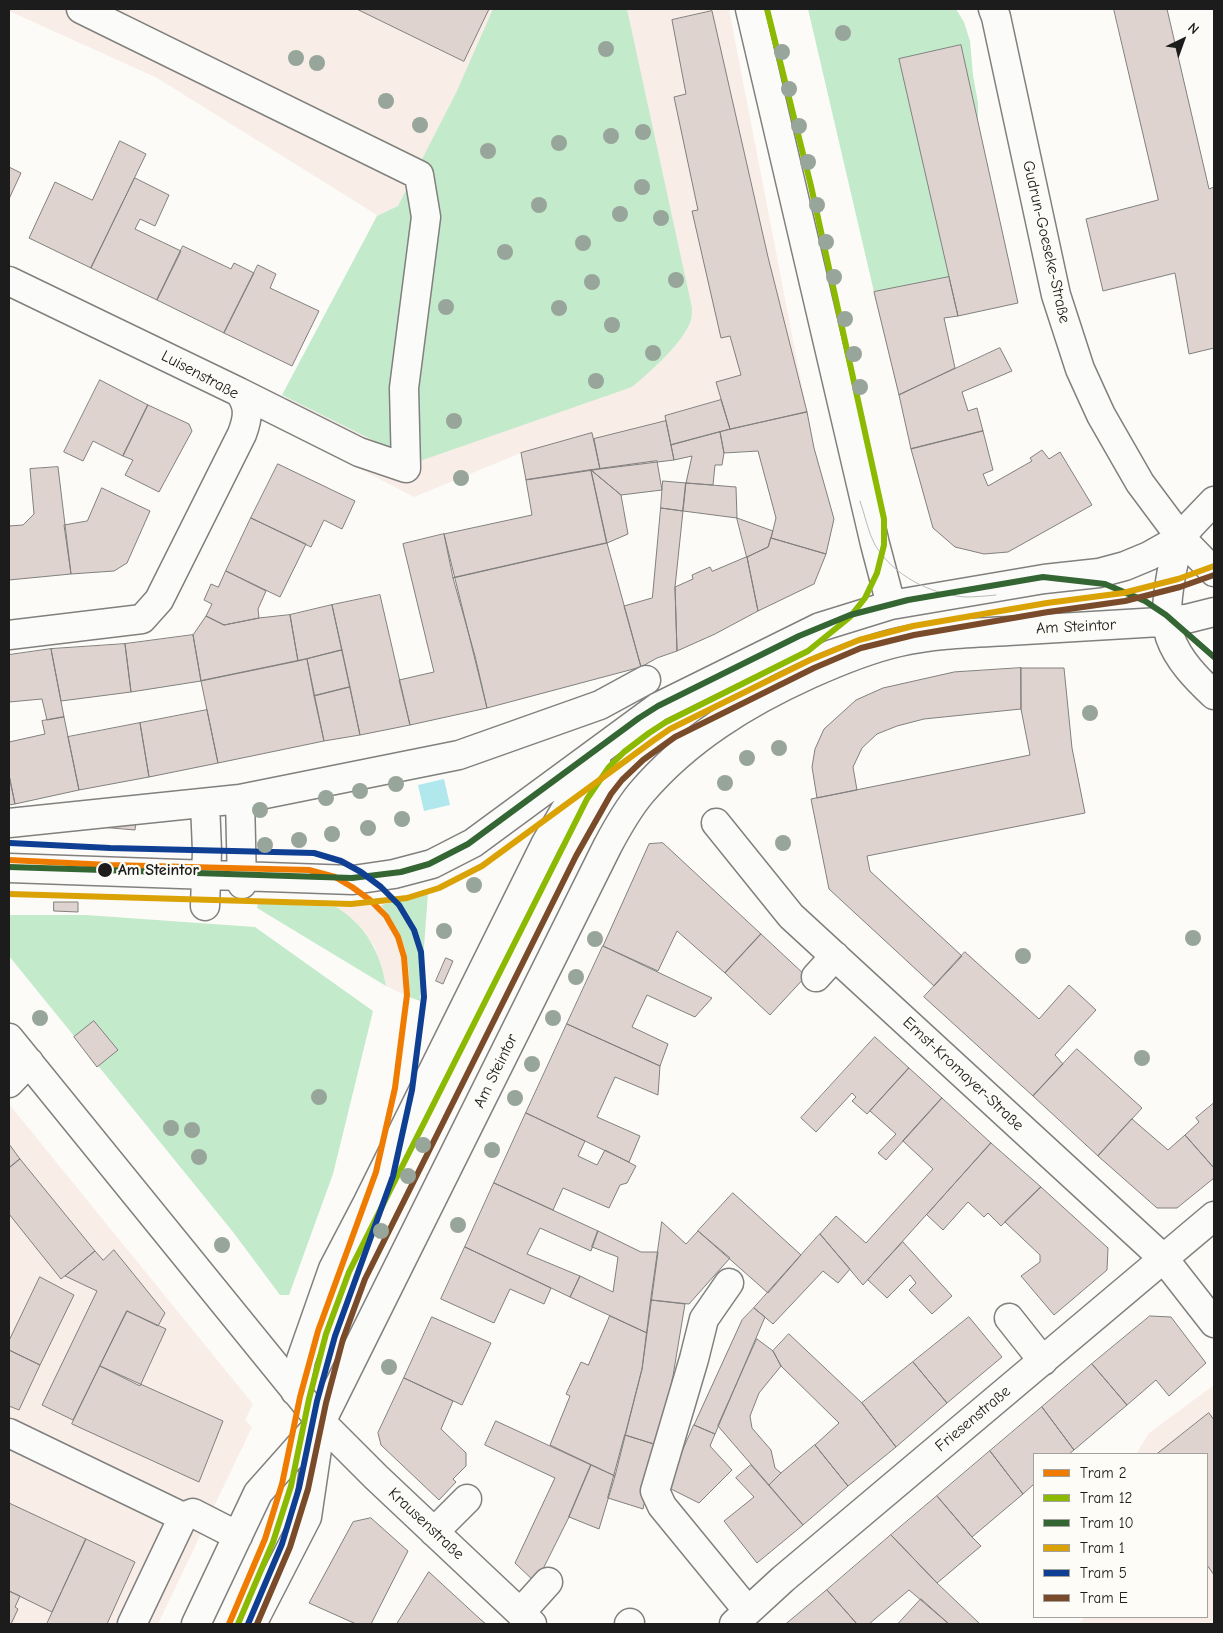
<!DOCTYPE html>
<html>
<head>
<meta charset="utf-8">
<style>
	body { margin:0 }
	#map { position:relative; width:1223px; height:1633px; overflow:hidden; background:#fcfbf8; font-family:"Comic Neue",sans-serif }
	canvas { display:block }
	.frame { position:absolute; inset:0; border:10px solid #1c1c1c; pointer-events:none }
	.legend { position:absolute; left:1033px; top:1453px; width:175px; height:165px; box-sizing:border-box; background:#fdfcf7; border:1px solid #a3a29f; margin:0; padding:6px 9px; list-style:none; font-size:15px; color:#1c1c1c }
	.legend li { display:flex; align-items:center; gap:10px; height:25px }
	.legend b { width:25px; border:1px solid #a3a29f }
	.north { position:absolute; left:1158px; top:15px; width:50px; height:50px; -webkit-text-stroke:4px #fdfcf7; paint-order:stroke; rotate:42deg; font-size:14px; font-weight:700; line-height:20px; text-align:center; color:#1c1c1c }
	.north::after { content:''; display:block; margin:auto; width:18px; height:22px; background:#1c1c1c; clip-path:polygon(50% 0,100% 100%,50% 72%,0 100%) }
</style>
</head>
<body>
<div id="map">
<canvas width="1223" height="1633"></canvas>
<div class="frame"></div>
<ul class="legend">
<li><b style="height:6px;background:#ef7c00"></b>Tram 2</li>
<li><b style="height:6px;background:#8cba03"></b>Tram 12</li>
<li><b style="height:6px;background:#363"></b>Tram 10</li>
<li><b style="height:6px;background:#daa204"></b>Tram 1</li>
<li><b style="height:6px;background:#0f3f93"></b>Tram 5</li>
<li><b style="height:6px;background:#7a4b2a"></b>Tram E</li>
</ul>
<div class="north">N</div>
</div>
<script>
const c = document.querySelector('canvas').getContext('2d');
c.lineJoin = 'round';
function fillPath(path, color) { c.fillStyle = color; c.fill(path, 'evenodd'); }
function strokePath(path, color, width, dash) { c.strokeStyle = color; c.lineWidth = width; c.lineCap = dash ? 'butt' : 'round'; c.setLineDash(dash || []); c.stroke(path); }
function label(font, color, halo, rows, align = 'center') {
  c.font = font + ' "Comic Neue",sans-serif'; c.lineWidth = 4.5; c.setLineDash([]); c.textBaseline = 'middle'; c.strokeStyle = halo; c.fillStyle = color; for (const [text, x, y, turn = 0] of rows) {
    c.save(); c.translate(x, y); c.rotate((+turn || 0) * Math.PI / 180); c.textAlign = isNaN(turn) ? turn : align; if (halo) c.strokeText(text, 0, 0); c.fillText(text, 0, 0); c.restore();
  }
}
fillPath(new Path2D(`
	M9,9H729L807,412L671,445L674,460L526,480L521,453L414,497L273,424L377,215L157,78L9,11Z
	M381,905L400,932L405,947L410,964L409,997L386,986L384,974L375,947L355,921L336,907Z
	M9,1104L253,1404L245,1420L252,1427L158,1624H9Z
	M1214,1385V1624H1078L1085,1617H1207V1454H1136L1149,1433Z`), '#f8eee7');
fillPath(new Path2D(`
	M493,9H627L692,308C692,312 692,316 691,320C684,342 650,372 632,387L417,462L282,395L377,216L398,206L456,93Z
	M808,9H956L964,22L970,41L973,75L978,103V123L961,45L899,59L949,277L874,292Z
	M428,893L420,1001L409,997C410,954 406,940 381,905Z
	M258,903L336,907C365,924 381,953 386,986L257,908Z
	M9,915H86L255,927L373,1011L333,1174L289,1295H280L233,1232L9,956Z`), '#c4eacc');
fillPath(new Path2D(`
	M444,779L450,805L424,811L418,785Z`), '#b0e8ee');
const building = new Path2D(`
	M357,9H489L464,61Z
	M1114,9H1167L1209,189L1214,187V348L1189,354L1175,273L1103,291L1086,219L1158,200Z
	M712,11L768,257L807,412L730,429L716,382L741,375L730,336L721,338L692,211L698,210L674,97L686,94L672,20Z
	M961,45L1018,303L958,316L899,59Z
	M120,141L146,154L91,268L29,238L55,182L92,200Z
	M9,167L21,173L9,199Z
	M135,178L169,195L155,226L140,219L135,229L181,251L157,300L91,268Z
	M183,246L231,269L234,263L254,273L224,333L157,300Z
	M258,265L276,274L270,288L319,311L292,366L224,333Z
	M949,277L958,316L944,318L955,368L899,395L874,292Z
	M1000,348L1012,371L962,392L968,411L977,408L983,431L911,449L899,395Z
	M100,380L148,405L123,456L93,441L83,461L64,452Z
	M721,400L730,429L671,445L665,416Z
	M148,405L189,424L192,431L159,492L125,475L133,460L123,456Z
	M807,412L814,448L834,519L826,554L771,538L776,518L758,451L724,453L720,432Z
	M666,421L674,460L600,469L594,439Z
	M983,431L993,470L983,474L988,486L1032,461L1030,458L1042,450L1049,459L1060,452L1092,505L1008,552L984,554L955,547L933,528L911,449Z
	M720,432L724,453L722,465H715L713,485L686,483L692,456L674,460L671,445Z
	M592,433L600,469L526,480L521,453Z
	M657,461L662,490L621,495L591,470Z
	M278,464L355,501L342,529L324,520L311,547L251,518Z
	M58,467L71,574L9,580V526L23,525L34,514L30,469Z
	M591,470L621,495L628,534L607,543Z
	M591,470L607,543L453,578L444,534L532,515L526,480Z
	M663,481L686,483L683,511L661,508Z
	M686,483L736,487L737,518L683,511Z
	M102,488L150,511L127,563L114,571L71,574L64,525L87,521Z
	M661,508L683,511L675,587L677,651L657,658L641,667L624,606L652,598Z
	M251,518L306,544L280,597L226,571Z
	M737,518L773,531L768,547L747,557Z
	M444,534L487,708L410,725L399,680L434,672L403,544Z
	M771,538L826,554L814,584L758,611L747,557L768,547Z
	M607,543L641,667L487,708L475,656L453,578Z
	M747,557L758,611L715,634L677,651L675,587L693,579L692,575L710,567L712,571Z
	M226,571L266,591L258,609L259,618L224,625L206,616L212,604L204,600L211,584L218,587Z
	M380,595L410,725L360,735L332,605Z
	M332,605L342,650L298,661L290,615Z
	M290,615L298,661L201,681L193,635L206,616L224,625L259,618Z
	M193,635L201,681L131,692L125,644Z
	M125,644L131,692L61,701L51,649Z
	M51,649L64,717L47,720L42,699L9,702V655Z
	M342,650L350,687L314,696L307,659Z
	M307,659L324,741L218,763L201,681Z
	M1021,668H1064L1072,748L1085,813L867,856L870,871L962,956L934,986L829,889L811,799L1030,755L1021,709Z
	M1021,668V709L924,719L897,726L877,734L862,748L853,767L857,790L817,798L812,767L815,749L824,729L856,700L883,688L954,672Z
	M350,687L360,735L324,741L314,696Z
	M207,710L218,763L149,777L140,723Z
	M64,717L79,790L15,804L9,775V742L45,734L42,721Z
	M140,723L149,777L79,790L68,737Z
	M9,775L15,804L9,805Z
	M136,820L135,830L100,827Z
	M663,843L761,934L725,973L677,931L658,971L603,946L649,844Z
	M54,902H78V912L54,911Z
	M761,934L806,976L770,1015L725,973Z
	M603,946L712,998L695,1017L647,995L632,1027L668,1044L660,1066L567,1024Z
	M965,952L1039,1019L1069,985L1096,1010L1055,1055L1063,1064L1033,1096L924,997Z
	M446,958L453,961L443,984L436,981Z
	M94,1021L118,1050L97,1067L74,1037Z
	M567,1024L660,1066L658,1095L615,1077L597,1117L640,1136L629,1162L526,1113Z
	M875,1037L909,1068L867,1114L852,1101L856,1097L852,1093L816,1132L801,1118Z
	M1077,1049L1142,1108L1098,1156L1033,1096Z
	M909,1068L942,1098L886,1160L878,1153L896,1134L870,1111Z
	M942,1098L991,1143L863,1285L820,1234L836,1216L866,1243L933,1169L903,1141Z
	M1214,1103V1168L1185,1135L1199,1122L1196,1118Z
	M526,1113L585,1141L578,1156L597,1165L605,1150L636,1166L627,1183L620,1185L609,1208L563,1188L553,1210L494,1183Z
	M1132,1119L1168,1150L1185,1135L1214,1168V1178L1177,1208H1157L1098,1156Z
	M991,1143L1041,1187L1001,1226L988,1213L984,1217L968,1202L943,1230L927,1215Z
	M9,1144L20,1159L9,1168Z
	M20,1159L95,1251L61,1279L9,1214V1168Z
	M494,1183L598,1231L591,1251L540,1228L527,1254L580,1276L570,1297L465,1247Z
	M1041,1187L1108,1248L1107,1270L1054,1315L1021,1276L1040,1262V1255L1005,1222Z
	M733,1193L801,1255L768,1293L698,1231Z
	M662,1222L686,1244L698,1231L730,1258L689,1304L651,1300Z
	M598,1231L641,1252H658L647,1333L570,1297L580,1276L613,1292L618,1257L592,1247Z
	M820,1234L850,1269L838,1283L823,1271L773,1324L754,1308Z
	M903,1242L952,1296L932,1314L909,1290L916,1283L910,1275L887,1298L868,1280Z
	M465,1247L551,1288L544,1304L510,1289L494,1323L441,1299Z
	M114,1250L165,1313L158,1326L127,1311L73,1420L42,1405L97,1291L65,1276L95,1251L103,1260Z
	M40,1277L74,1295L40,1365L9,1350V1341Z
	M651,1300L685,1304L673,1376L657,1445L625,1435L642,1369Z
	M754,1308L765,1317L715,1434L694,1425L742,1320Z
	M127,1311L166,1329L140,1386L100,1366Z
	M610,1316L647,1333L642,1369L615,1476L550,1445L570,1396L566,1394L581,1362L588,1365Z
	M1150,1316L1171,1317L1206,1363L1169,1396L1156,1380L1127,1405L1092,1364Z
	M432,1317L491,1343L462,1405L404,1378Z
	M969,1317L1002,1357L947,1403L913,1362Z
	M789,1334L862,1403L896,1447L848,1486L815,1445L839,1423L781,1366L773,1351Z
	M757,1339L773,1351L781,1366L759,1393L750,1416L752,1428L771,1450L775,1468L781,1473L769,1485L718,1426Z
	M9,1350L40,1365L19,1410L9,1406Z
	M913,1362L947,1403L896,1447L862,1403Z
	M1092,1364L1127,1405L1074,1450L1042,1407Z
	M100,1366L223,1421L199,1482L72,1424Z
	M404,1378L453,1401L441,1429L466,1453V1466L453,1479L456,1482L439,1500L381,1445L378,1433Z
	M1042,1407L1074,1450L1069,1454H1034V1484L1023,1494L990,1451Z
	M1209,1413L1214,1420V1575L1207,1565V1454H1157Z
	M496,1421L591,1465L569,1517L536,1583L515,1563L555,1478L485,1445Z
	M694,1425L715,1434L710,1446L732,1470L699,1503L667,1487Z
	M625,1435L657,1445L643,1509L608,1498Z
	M815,1445L848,1486L803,1525L769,1485L781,1473Z
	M990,1451L1023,1494L972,1537L937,1496Z
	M591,1465L615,1476L599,1529L569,1517Z
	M751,1465L803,1525L757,1563L724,1521L754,1497L736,1478Z
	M937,1496L972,1537L981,1546L937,1583L891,1535Z
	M9,1503L86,1539L52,1612L9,1591Z
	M371,1518L408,1551L371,1624H356L309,1603L353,1522Z
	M891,1535L937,1583L980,1624H949L909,1590L869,1624H857L827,1590Z
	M86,1539L135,1562L107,1624H47Z
	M429,1572L480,1619L486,1624H397Z
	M827,1590L857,1624H786Z
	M9,1591L20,1596L15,1607L18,1609L11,1624H9Z
	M921,1599L949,1624H898Z`);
fillPath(building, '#ded3ce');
strokePath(building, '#81807f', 1);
const minor = new Path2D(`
	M81,9L419,175L426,217L404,388L406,468L359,452L239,392
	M750,9L875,544L891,605
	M993,9L996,17L1056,295L1080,369L1101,415L1140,483L1181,538L1214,572
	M9,281L239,392C250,406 248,418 242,434L159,600L142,619L9,635
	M1181,538C1172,562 1162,613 1170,637C1178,660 1197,679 1214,695
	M240,799L242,884
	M205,803L207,851L205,906
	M9,823L240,799L459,755L600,705L646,680
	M716,823L791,916L1164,1259L1214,1323
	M9,868L353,880L394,874L432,864L473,843L658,707L820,627L891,605L1044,579L1099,573L1125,566L1149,556L1181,538L1191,525L1214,501
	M816,977L835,956
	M9,1038L321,1422L376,1477L532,1624
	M9,1083L29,1062
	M729,1283L704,1319L694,1359L655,1491L662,1506L748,1611
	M1009,1318L1043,1361
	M295,1391L301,1360L333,1269L367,1204L546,843L583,779L596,761
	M9,1433L183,1517L193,1513L238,1536
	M434,1532L467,1499
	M520,1613L548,1582
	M132,1624L183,1517
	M196,1624L258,1493L321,1422L607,847C617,828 627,810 641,793C687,739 746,703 810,674C839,661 868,649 899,642C934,634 972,633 1008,631C1059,628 1109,625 1160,622L1186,619L1214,612
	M252,1624L307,1517L321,1422
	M629,1624L630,1623
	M734,1624L783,1579L1214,1216`);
strokePath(minor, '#81807f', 31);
strokePath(minor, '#fbfbf9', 28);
strokePath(new Path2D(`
	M860,501C865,515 868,532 875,545C894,576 930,594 965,597C975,597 986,596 996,595`), '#bbbab8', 1);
strokePath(new Path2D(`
	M9,860L109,865L309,870L335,877L352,887L370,900L386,916L398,937L404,957L407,995L395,1088L376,1172L318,1331L300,1397L282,1484L265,1539L229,1624`), '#ef7c00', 6);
strokePath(new Path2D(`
	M238,1624L273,1542L291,1486L309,1399L326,1334L349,1272L587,799L609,767L624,752L649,733L666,722L808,651L850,617L865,598L877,573L884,545V519L811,186L767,9`), '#8cba03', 6);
strokePath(new Path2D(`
	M9,867L352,878L401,872L429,864L468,844L639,718L658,706L799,636L850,615L908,600L1043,577L1105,584L1145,601L1166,615L1214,657`), '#363', 6);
strokePath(new Path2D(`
	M9,894L351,904L407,898L439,888L482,866L654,740L670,729L810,660L859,640L913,626L1047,603L1123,593L1178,579L1214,566`), '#daa204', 6);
strokePath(new Path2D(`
	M10,843L110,848L314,853L341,861L361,872L381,887L399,905L414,930L421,952L424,997L412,1090L393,1176L335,1336L317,1401L299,1488L282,1544L248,1624`), '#0f3f93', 6);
strokePath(new Path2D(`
	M257,1624L290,1547L308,1489L326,1403L343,1339L365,1279L576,856L611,794L622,780L643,760L675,737L814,668L861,648L914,635L1048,612L1125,601L1180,587L1214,575`), '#7a4b2a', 6);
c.fillStyle = '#98a59a';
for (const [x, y] of [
	[843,33],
	[606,49],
	[782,52],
	[296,58],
	[317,63],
	[789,89],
	[386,101],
	[420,125],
	[799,126],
	[643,132],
	[611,136],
	[559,143],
	[488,151],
	[808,162],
	[642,187],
	[539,205],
	[817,205],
	[620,214],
	[661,218],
	[826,242],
	[583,243],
	[505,252],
	[834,277],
	[676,280],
	[592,282],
	[446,307],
	[559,308],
	[845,319],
	[612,325],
	[653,353],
	[854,354],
	[596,381],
	[860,387],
	[454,421],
	[461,478],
	[1090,713],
	[779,748],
	[747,758],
	[725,783],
	[396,784],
	[360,791],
	[326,798],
	[260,810],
	[402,819],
	[368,828],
	[332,834],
	[299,840],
	[783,843],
	[265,845],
	[474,885],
	[444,931],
	[1193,938],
	[595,939],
	[1023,956],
	[576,977],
	[40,1018],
	[553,1018],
	[1142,1058],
	[532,1064],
	[319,1097],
	[515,1098],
	[171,1128],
	[192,1130],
	[423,1145],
	[492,1150],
	[199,1157],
	[408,1176],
	[458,1225],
	[381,1231],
	[222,1245],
	[389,1367]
]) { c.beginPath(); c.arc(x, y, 8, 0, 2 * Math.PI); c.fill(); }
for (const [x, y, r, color] of [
	[105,870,8,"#1c1c1c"]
]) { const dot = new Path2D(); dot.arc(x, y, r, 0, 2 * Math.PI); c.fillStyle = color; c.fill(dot); strokePath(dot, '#fdfcf7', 2); }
label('16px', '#1c1c1c', '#fdfcf7', [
	["Gudrun-Goeseke-Straße",1046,242,77],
	["Luisenstraße",200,375,28],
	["Am Steintor",1076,627,-3],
	["Am Steintor",496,1071,-64],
	["Ernst-Kromayer-Straße",963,1074,43],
	["Friesenstraße",973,1419,-40],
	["Krausenstraße",426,1524,43]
]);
label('bold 16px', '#1c1c1c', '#fdfcf7', [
	["Am Steintor",118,870]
], 'left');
</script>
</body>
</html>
